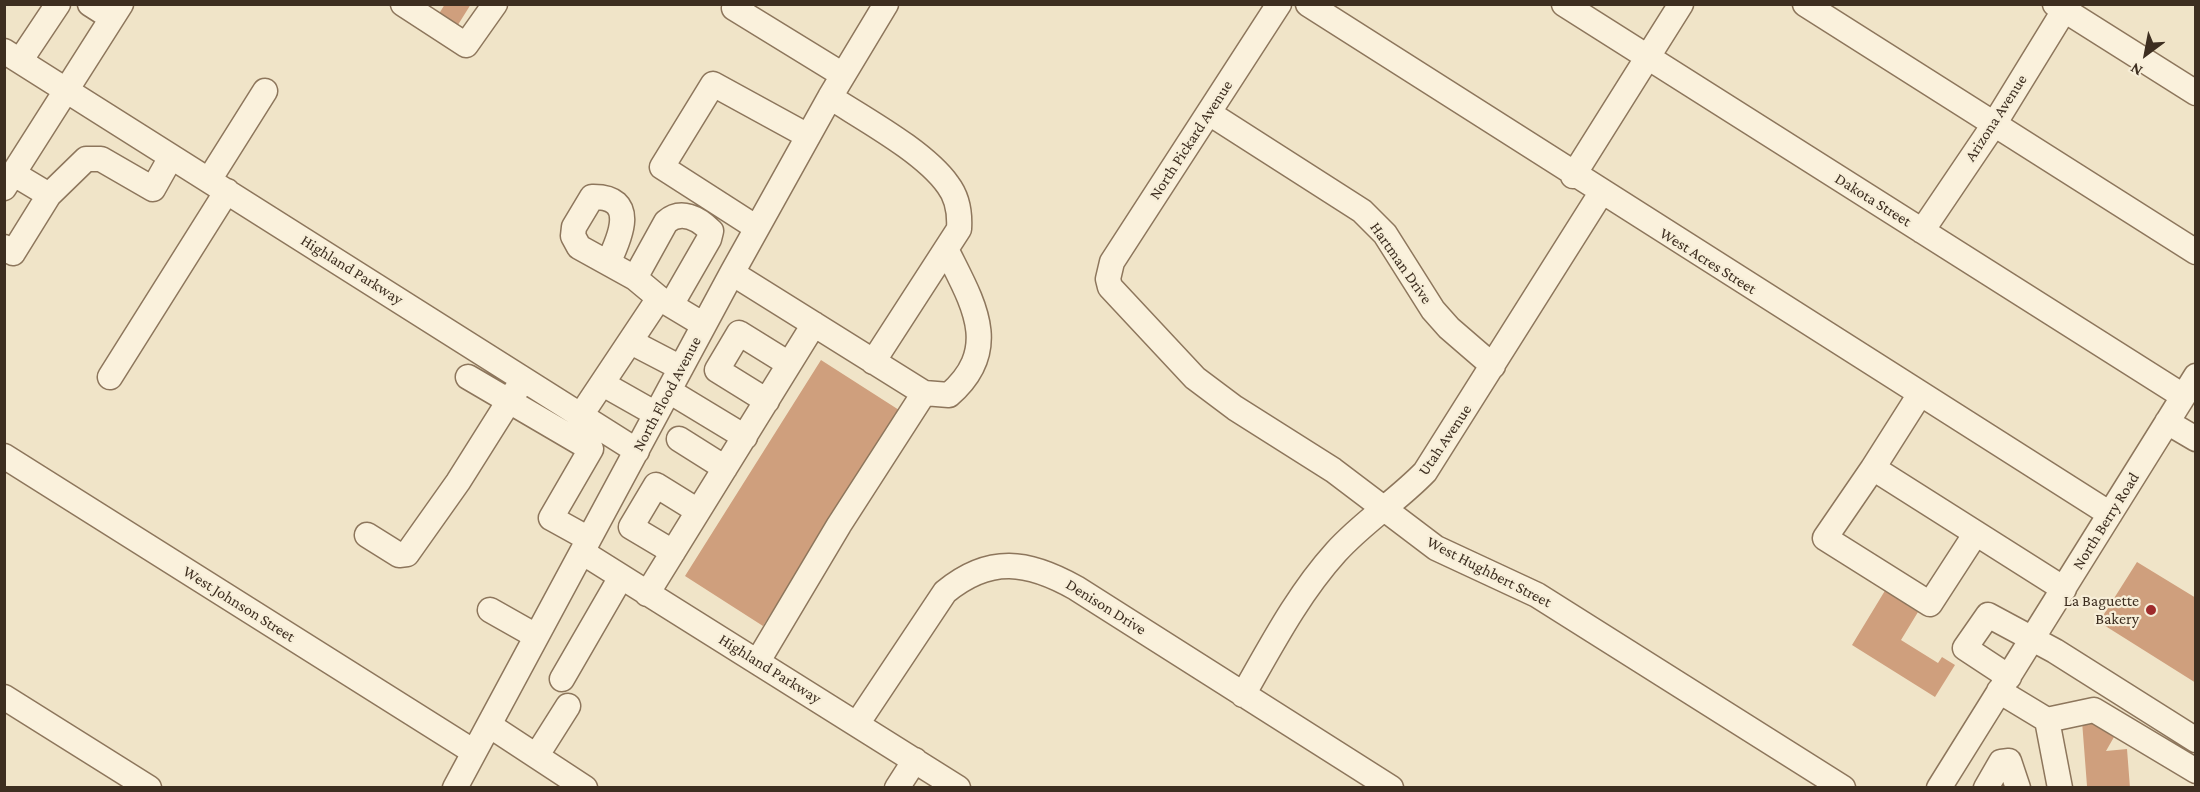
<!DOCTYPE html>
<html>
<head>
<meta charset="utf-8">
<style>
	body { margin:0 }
	#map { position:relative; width:2200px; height:792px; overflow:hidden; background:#f0e4c8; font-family:"Crimson Pro",serif }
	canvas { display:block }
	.frame { position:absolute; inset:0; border:6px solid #3d2e20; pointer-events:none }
	.north { position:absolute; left:2116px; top:24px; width:60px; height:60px; -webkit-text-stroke:4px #f7eed8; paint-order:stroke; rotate:212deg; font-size:16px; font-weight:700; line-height:24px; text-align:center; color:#3d2e20 }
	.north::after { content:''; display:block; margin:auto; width:21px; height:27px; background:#3d2e20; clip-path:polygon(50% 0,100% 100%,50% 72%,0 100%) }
</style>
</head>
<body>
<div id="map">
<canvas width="2200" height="792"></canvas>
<div class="frame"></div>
<div class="north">N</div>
</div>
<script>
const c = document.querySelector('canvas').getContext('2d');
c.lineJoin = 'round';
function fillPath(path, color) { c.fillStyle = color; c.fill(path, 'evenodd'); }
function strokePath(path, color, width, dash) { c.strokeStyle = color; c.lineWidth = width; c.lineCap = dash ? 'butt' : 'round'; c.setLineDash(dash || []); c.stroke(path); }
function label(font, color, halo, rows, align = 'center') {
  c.font = font + ' "Crimson Pro",serif'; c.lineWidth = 4.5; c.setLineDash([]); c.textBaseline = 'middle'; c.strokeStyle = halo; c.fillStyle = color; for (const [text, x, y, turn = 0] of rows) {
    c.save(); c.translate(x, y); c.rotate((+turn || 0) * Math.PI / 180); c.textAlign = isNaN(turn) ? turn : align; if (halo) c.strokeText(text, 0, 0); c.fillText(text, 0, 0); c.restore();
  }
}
fillPath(new Path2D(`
	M445,4H471L456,28L437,17Z
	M821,360L899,410L763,626L685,576Z
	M2137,562L2196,598V683L2099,622Z
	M1889,584L1911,598L1907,605L1918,612L1901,640L1938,663L1942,657L1955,665L1935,697L1852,645Z
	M2082,721H2089L2114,737L2106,751L2127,749L2130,788L2087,786Z`), '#cf9f7d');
const minor = new Path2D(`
	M90,4L112,18
	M403,4L466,45L495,4
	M1279,4L1112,262L1108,279L1110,287L1195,378L1235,408L1333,470L1436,548L1537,595L1843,788
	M1308,4L2110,514
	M1564,4L2183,396
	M1805,4L2196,252
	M2055,4L2196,93
	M734,8L843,75
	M4,51L637,451
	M20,61L58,4
	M830,97C864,119 925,152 948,185C958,198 960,213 959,229L873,362
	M1209,113L1362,211L1385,234L1433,310L1449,328L1493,366
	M14,174L49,195L86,159H101L153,189L171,157
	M1573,176L1681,4
	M209,180L265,91
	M4,188L121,4
	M757,228L662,167L713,84L808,136
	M1922,231L1993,126L2068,4
	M4,247L13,253L49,195
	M608,263C620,238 639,196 592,197L574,227L573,236L579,247L635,278L659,298
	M732,273L924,393L839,525L758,661
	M635,278L666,222C681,209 698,218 711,231L709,239L671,305
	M631,342L681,368
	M110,377L227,191
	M603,384L656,414
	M517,389L509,401L591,449L551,518L589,539
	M669,391L745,437
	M924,393L949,395C1003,348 972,302 946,249
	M1920,394L1873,468L2064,589
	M767,401L717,370L739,333L789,364
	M581,415L659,298L704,325
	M2167,422L2196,439
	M679,439L725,468
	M4,456L474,752
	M1873,468L1825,538L1930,604L1976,533
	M367,535L399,555L407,554L458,482L509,401L468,377
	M582,552L958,788
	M673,552L631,527L656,485L698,511
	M647,594L814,324
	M490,610L536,636
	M2009,677L1965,648L1988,615L2055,651L2196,740
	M562,679L621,577
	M1999,691L2047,720L2094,710L2196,771
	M1243,695C1271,646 1298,594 1336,552C1363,522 1397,501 1425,472L1601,193
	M4,697L149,788
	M2047,720L2060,788
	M857,724L945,592C990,555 1028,561 1076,588L1391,788
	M489,725L585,788
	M537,755L568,706
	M455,788L732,273L830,97L886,4
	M897,788L915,760
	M1939,788L2196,376
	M1986,788L2001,762L2009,761L2018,788`);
strokePath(minor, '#8d765c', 27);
strokePath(minor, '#faf1dc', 24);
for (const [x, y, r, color] of [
	[2151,610,6,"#9e2a2b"]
]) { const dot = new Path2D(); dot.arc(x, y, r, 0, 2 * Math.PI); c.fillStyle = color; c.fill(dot); strokePath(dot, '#f7eed8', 2); }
label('16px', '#3d2e20', '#f7eed8', [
	["Arizona Avenue",1996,118,-57],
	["North Pickard Avenue",1191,140,-57],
	["Dakota Street",1873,200,32],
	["West Acres Street",1708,261,32],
	["Hartman Drive",1401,263,55],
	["Highland Parkway",352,270,32],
	["North Flood Avenue",667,394,-62],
	["Utah Avenue",1445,440,-56],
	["North Berry Road",2106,521,-58],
	["West Hughbert Street",1489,572,27],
	["West Johnson Street",239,604,32],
	["Denison Drive",1106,607,32],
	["Highland Parkway",770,669,32]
]);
label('16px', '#3d2e20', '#f7eed8', [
	["La Baguette",2139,601],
	["Bakery",2139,619]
], 'right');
</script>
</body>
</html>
